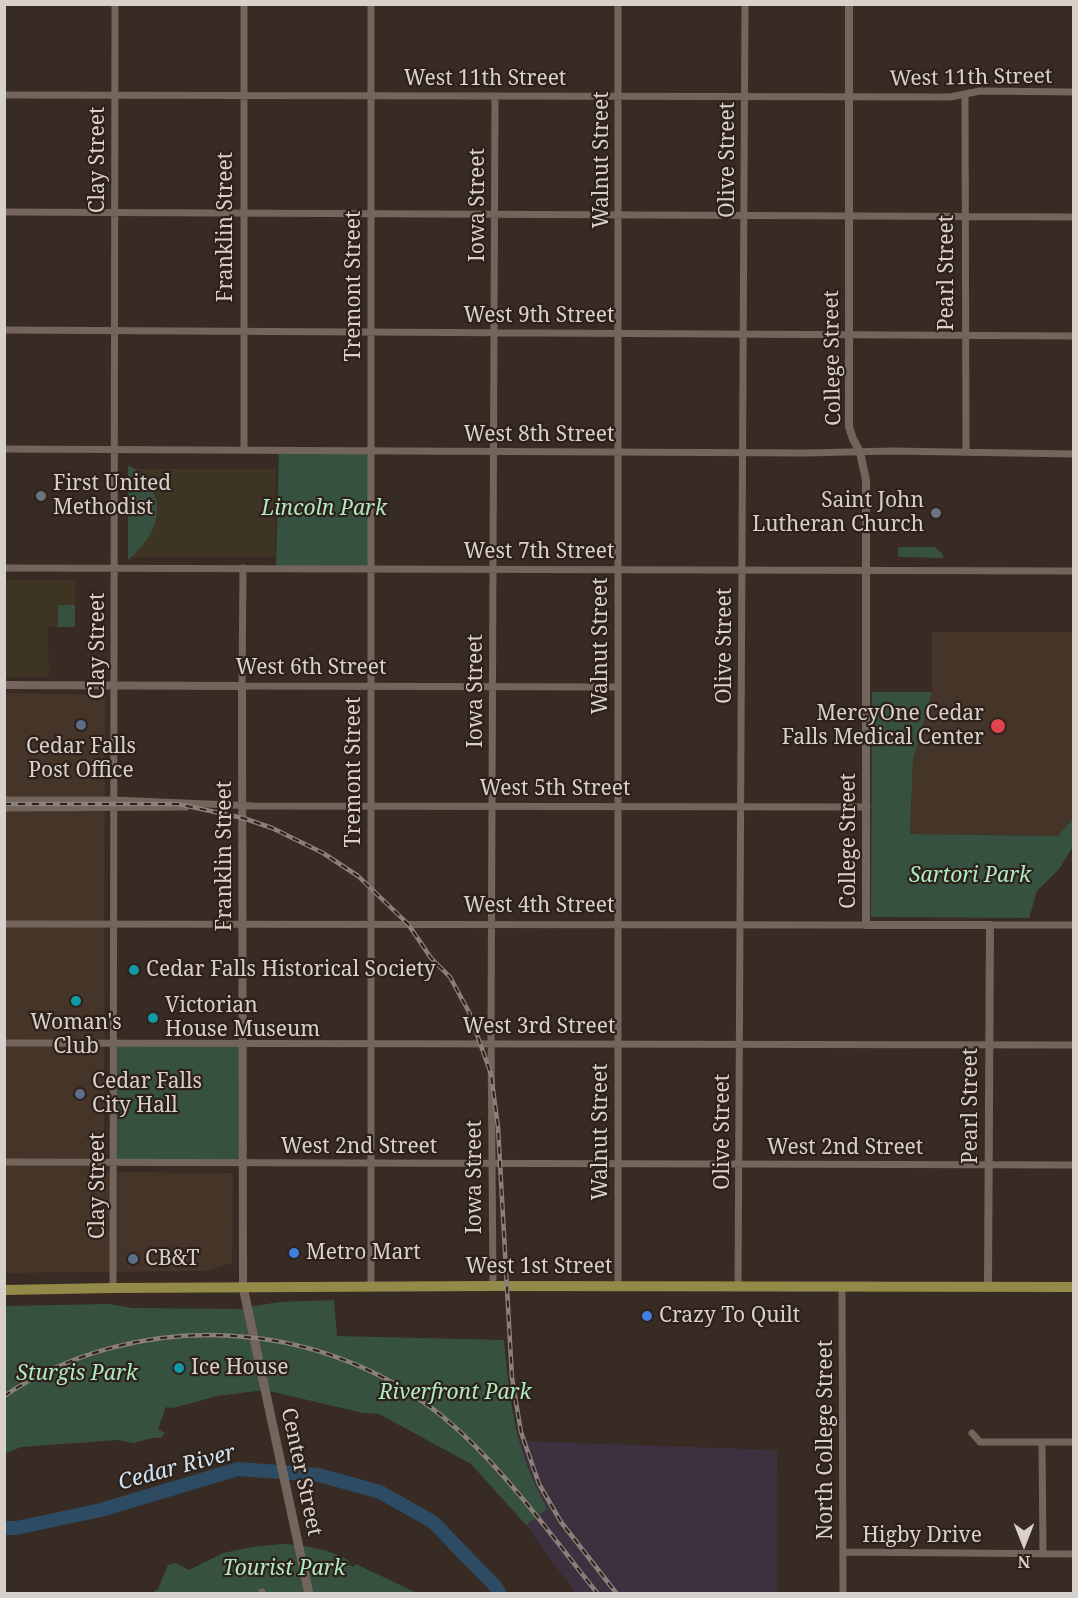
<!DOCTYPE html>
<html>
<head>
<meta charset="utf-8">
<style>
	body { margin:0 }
	#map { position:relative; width:1078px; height:1598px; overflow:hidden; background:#372b23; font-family:"Noto Serif",serif }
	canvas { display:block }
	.frame { position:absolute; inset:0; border:6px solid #d8d0cb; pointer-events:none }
	.north { position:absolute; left:994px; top:1514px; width:60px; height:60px; -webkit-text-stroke:4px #2d211a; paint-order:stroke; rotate:180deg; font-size:16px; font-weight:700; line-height:24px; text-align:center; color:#d8d0cb }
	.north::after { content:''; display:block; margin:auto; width:21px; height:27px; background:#d8d0cb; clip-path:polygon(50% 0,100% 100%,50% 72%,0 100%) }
</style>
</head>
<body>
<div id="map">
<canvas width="1078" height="1598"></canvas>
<div class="frame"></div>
<div class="north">N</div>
</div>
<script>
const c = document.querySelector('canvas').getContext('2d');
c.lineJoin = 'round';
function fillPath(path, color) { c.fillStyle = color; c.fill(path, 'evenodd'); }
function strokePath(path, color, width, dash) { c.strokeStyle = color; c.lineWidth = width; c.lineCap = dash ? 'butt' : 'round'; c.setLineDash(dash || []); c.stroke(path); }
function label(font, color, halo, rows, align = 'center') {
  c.font = font + ' "Noto Serif",serif'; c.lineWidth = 4.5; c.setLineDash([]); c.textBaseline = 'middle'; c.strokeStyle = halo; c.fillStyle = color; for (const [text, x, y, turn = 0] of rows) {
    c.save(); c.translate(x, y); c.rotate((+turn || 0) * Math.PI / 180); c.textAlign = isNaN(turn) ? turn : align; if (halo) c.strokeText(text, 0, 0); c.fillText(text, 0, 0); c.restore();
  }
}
fillPath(new Path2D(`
	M932,632H1073V818L1058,836L910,834L913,760L932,692Z
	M5,693L105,695L104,1172L233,1173L232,1263L208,1271L5,1273Z`), '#453428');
fillPath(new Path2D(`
	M519,1441L777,1450L778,1593H575L526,1525L547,1509L526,1474Z`), '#3d313f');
fillPath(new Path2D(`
	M132,469H276L275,557H132Z
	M5,580H75V627H48L49,677H5Z`), '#3d3424');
fillPath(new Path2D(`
	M279,450L371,451V568H276Z
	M128,465C134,469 142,473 146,479C169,510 153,539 128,560Z
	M898,547H935L943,554V558L898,557Z
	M58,605H75V627H58Z
	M872,692H932L913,760L910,834L1058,836L1073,818L1072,848L1059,869L1037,891L1029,918L871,917Z
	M114,1043H243V1163L114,1162Z
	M334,1300L337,1336L504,1340C508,1385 513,1429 529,1471C534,1484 541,1496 547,1509L526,1525L471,1464L379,1414L363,1413L265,1390L217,1396L173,1408L166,1407L158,1429L165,1433L161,1438H152L134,1443L118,1440L21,1447L4,1454L5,1306L108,1304L133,1308L247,1309V1307L280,1302Z
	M282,1544C307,1545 328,1549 350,1561L348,1564L353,1567L356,1564L417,1593L150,1594L158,1589L168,1565L176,1563L189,1570L223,1553L253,1547Z`), '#375140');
strokePath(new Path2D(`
	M4,1528H16L101,1510L238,1469L319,1475L380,1492L433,1522L495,1586L500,1594`), '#2d4b63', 14);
strokePath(new Path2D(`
	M244,4V450
	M371,4V1287
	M965,94L966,452
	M4,95L950,97L980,91L1074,92
	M4,212L1074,217
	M4,330L1074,336
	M4,449L806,453L892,451L1074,454
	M4,568L1074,571
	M243,568L242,686L618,687
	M4,800H114L254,806L867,807
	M4,808L186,807
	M4,924L866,925
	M990,925H1074
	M4,1043L1074,1045
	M4,1162L1074,1165
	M493,1286L491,1033L495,96
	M842,1286L843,1594
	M618,1287V4
	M738,1287L745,4
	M113,1288L115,4
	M972,1433L980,1442H1074
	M1042,1442L1043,1554
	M843,1552L1074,1554
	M262,1592V1594`), '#73655c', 7);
strokePath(new Path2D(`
	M849,4V427L853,439L860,452L866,480V925H990L988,1288
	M4,685L242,686L243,1287`), '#73655c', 8);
strokePath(new Path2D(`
	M243,1287L309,1594`), '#73655c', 9);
strokePath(new Path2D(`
	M4,1290L113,1288L493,1286L1074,1287`), '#938a49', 10);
const rail = new Path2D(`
	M4,804H178L243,818L272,828L323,853L358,876L408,924L431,958L450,977L469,1012L491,1074L498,1127L512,1378L521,1432L539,1484L561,1522L617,1594
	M4,1396C137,1308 318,1316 442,1416C503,1466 549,1533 598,1594`);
strokePath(rail, '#8a8079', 4.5);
strokePath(rail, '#2d211a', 2, [7]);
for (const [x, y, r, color] of [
	[41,496,6,"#6b7280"],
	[936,513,6,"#6b7280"],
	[81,725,6,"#5c6f8a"],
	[998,726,8,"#e0444e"],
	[134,970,6,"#0f9aa8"],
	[76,1001,6,"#0f9aa8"],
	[153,1018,6,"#0f9aa8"],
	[80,1094,6,"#5c6f8a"],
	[294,1253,6,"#3f7fe0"],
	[133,1259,6,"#5c6f8a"],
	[647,1316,6,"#3f7fe0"],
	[179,1368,6,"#0f9aa8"]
]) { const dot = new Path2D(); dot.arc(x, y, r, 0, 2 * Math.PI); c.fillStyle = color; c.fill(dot); strokePath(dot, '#2d211a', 2); }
label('21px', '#d8d0cb', '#2d211a', [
	["West 11th Street",971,78,-1],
	["West 11th Street",485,79],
	["Clay Street",98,160,-90],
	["Walnut Street",602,160,-90],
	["Olive Street",728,160,-90],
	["Iowa Street",478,205,-90],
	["Franklin Street",226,227,-90],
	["Pearl Street",947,273,-90],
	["Tremont Street",354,286,-90],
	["West 9th Street",539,316],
	["College Street",833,358,-91],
	["West 8th Street",539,435],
	["West 7th Street",539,552],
	["Clay Street",98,646,-90],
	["Walnut Street",601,646,-90],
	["Olive Street",725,646,-90],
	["West 6th Street",311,668],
	["Iowa Street",476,691,-90],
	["Tremont Street",354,772,-90],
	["West 5th Street",555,789],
	["College Street",849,841,-90],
	["Franklin Street",225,856,-90],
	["West 4th Street",539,906],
	["West 3rd Street",539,1027],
	["Pearl Street",971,1106,-90],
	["Walnut Street",601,1132,-90],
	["Olive Street",723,1132,-90],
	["West 2nd Street",359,1147],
	["West 2nd Street",845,1148],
	["Iowa Street",475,1177,-90],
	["Clay Street",98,1186,-90],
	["West 1st Street",539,1267],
	["North College Street",826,1440,-90],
	["Center Street",301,1472,78],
	["Higby Drive",922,1536]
]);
label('21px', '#d8d0cb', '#2d211a', [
	["First United",53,484],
	["Methodist",53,508],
	["Saint John",924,501,"right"],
	["Lutheran Church",924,525,"right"],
	["MercyOne Cedar",984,714,"right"],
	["Falls Medical Center",984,738,"right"],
	["Cedar Falls",81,747,"center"],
	["Post Office",81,771,"center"],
	["Cedar Falls Historical Society",146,970],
	["Victorian",165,1006],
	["House Museum",165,1030],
	["Woman's",76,1023,"center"],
	["Club",76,1047,"center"],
	["Cedar Falls",92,1082],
	["City Hall",92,1106],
	["Metro Mart",306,1253],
	["CB&T",145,1259],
	["Crazy To Quilt",659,1316],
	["Ice House",191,1368]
], 'left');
label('italic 21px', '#aeebc2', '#2d211a', [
	["Lincoln Park",324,509],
	["Sartori Park",970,876],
	["Sturgis Park",77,1374],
	["Riverfront Park",455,1393],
	["Tourist Park",284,1569]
]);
label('italic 22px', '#cee3f5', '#2d211a', [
	["Cedar River",177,1468,-15]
]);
</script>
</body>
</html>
